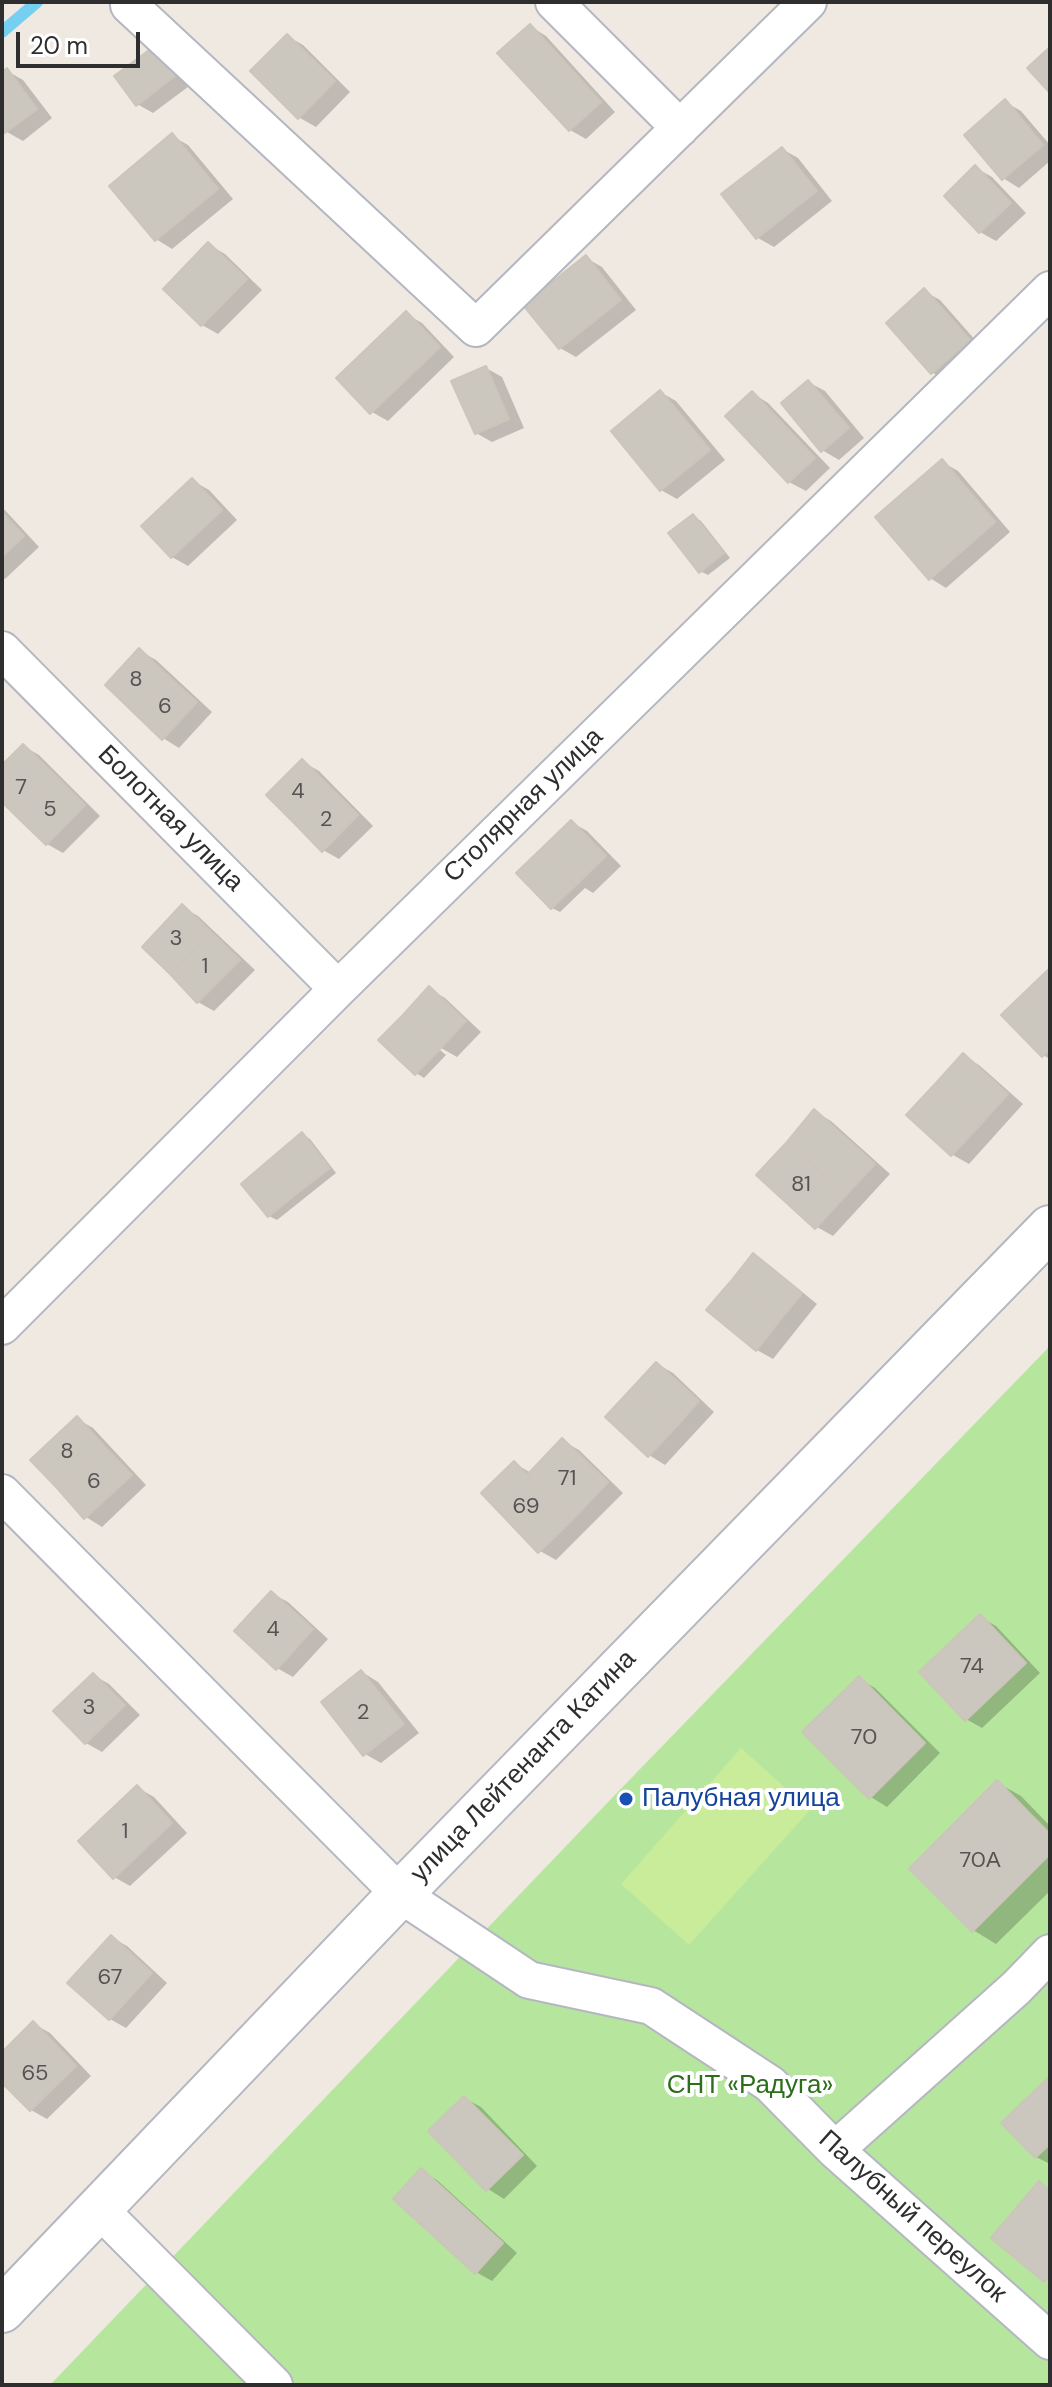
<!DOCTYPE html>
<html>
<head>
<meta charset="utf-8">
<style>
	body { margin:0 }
	#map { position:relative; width:1052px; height:2387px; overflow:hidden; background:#efe9e1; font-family:"DM Sans",sans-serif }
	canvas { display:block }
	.frame { position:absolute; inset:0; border:4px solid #2e2e2e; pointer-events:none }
	.scale { position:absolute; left:16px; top:32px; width:124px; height:36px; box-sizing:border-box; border:4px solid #2e2e2e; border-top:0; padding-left:10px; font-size:24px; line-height:28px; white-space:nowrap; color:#2e2e2e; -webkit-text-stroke:6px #fff; paint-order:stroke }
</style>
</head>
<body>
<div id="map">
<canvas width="1052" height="2387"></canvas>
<div class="frame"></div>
<div class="scale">20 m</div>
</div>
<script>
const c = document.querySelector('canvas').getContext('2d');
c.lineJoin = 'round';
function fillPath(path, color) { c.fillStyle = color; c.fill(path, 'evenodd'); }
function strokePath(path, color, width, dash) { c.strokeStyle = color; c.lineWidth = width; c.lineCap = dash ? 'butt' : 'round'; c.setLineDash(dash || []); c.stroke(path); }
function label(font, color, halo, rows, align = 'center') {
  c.font = font + ' "DM Sans",sans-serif'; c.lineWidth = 8; c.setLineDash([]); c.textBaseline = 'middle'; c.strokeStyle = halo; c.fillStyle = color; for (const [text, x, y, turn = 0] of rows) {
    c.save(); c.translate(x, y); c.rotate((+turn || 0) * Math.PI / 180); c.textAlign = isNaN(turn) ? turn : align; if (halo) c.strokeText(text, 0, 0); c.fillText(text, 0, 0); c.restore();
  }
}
fillPath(new Path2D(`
	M1050,1346V2385H50L612,1798Z`), '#b6e59e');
fillPath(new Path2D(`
	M741,1748L810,1810L689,1945L621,1884Z`), '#c9ec9a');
fillPath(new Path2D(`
	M530,26L546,36L615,112L586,139L570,130Z
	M287,36L303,45L350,92L316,127L300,118L252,71Z
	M168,38L204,75L153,113L137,104Z
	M7,71L23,80L52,118L23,141L7,132L2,125V74Z
	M1005,102L1021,111L1050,145V161L1019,188L1003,178Z
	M172,136L188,145L233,199L172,249L156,239Z
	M782,149L798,158L832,201L774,247L758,238L724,195Z
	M976,168L992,177L1026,213L996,241L980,232Z
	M209,245L225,254L262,290L218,334L202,325L165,289Z
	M586,258L602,267L636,310L576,357L560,348Z
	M924,291L940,300L984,350L949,382L933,373L889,323Z
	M406,314L422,323L454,357L388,421L372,412Z
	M486,368L502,377L524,428L492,442L476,433Z
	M808,382L825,391L864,438L839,460L822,450Z
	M660,392L676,401L725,460L677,499L661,490Z
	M752,393L768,403L830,468L806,491L789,482L728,416Z
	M942,462L958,471L1010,532L946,588L930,578Z
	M193,481L209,490L237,520L188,566L172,557Z
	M2,507L39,547L5,579L2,577Z
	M693,516L701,521L730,558L708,575L700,571Z
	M140,651L156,660L212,712L179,748L163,738Z
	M23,746L39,755L100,816L63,853L47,844L2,800V768Z
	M303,762L319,771L373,826L339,859L323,850Z
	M571,822L587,831L621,866L593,893L585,888L560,912L552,908Z
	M182,907L198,916L255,970L214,1011L198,1002L145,947Z
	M1050,971V1059L1043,1055Z
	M429,989L445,998L481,1032L457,1057L441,1048L440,1050L446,1055L424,1078L416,1073Z
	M963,1056L979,1065L1023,1104L969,1164L953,1155L909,1114Z
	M815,1112L831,1121L890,1174L833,1236L817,1227Z
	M302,1134L310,1139L336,1173L277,1220L269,1216Z
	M753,1256L769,1265L817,1304L773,1359L757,1350L709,1310Z
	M657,1364L673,1373L714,1412L665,1465L649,1455Z
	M77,1419L93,1428L146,1485L102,1527L86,1517Z
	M563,1441L579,1450L623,1493L556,1560L540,1551L514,1463L531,1473Z
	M271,1593L288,1602L328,1639L293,1677L277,1668Z
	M980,1617L996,1626L1040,1673L982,1728L966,1719Z
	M362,1672L378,1682L419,1733L381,1763L365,1754Z
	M93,1675L109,1684L140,1715L102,1752L86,1743Z
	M859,1679L875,1688L940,1753L887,1807L871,1797L805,1732Z
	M998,1783L1021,1796L1050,1826V1891L996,1944L973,1930Z
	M138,1788L154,1797L187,1833L130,1886L114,1877Z
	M111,1937L127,1946L167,1983L126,2028L110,2019L70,1983Z
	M34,2024L50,2033L91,2076L47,2119L31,2110L2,2080V2054Z
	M1050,2078V2164L1036,2157Z
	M464,2098L481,2107L537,2166L504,2199L488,2189Z
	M421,2171L437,2180L517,2253L492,2281L476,2272Z`), '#0003');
strokePath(new Path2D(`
	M2,32L37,2`), '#75cff0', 12);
const building = new Path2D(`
	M530,24L601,102L569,131L497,53Z
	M287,34L335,81L298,119L250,71Z
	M168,36L189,65L136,106L114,76Z
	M1050,47V93L1027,68Z
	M7,68L37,109L5,133L2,129V72Z
	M1005,99L1043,145L1002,180L964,135Z
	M172,133L218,189L155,241L109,186Z
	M782,147L817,191L756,239L721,194Z
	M975,165L1011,203L979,233L944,196Z
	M208,242L247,279L201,326L163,289Z
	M586,255L621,300L559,349L523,305Z
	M924,288L970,340L931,374L886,323Z
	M406,311L440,347L370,414L336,378Z
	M486,366L509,419L475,434L451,381Z
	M808,380L849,428L821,452L781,403Z
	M660,390L710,450L660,491L611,431Z
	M752,391L815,458L788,483L725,416Z
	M942,459L995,522L929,580L875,517Z
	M192,478L222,510L171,558L141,526Z
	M2,512L24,536L2,557Z
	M693,514L724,553L699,573L668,533Z
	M139,648L167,675L133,712L105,685Z
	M167,675L197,702L162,740L133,712Z
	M23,744L54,774L14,814L2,802V765Z
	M302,759L331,788L295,824L266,795Z
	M54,774L85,805L46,845L14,814Z
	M331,788L358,815L322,852L295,824Z
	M571,820L606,856L576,885L541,849Z
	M541,849L576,885L551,909L516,873Z
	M182,904L211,932L170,974L142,947Z
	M211,932L240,960L197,1003L170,974Z
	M1050,968V1012L1028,989Z
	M429,986L466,1021L440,1049L403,1015Z
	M1028,989L1050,1012V1049L1042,1057L1001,1015Z
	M403,1015L440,1049L415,1075L378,1040Z
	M963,1053L1008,1094L980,1125L935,1084Z
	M935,1084L980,1125L951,1156L906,1115Z
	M814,1109L875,1164L846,1195L787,1142Z
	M302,1132L330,1168L296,1194L269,1160Z
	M787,1142L846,1195L815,1229L756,1175Z
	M269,1160L296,1194L268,1217L241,1184Z
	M753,1253L802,1293L780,1320L731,1281Z
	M731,1281L780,1320L756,1351L706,1310Z
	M656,1362L699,1401L675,1428L632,1388Z
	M632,1388L675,1428L648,1457L605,1417Z
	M77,1416L103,1445L57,1488L30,1460Z
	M562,1438L608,1482L571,1521L527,1475Z
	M103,1445L132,1475L84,1519L57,1488Z
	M514,1461L571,1521L538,1553L481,1493Z
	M271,1591L313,1629L276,1670L234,1631Z
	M980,1614L1026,1663L965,1721L919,1672Z
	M361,1670L404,1724L363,1756L321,1702Z
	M93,1673L125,1705L85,1744L53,1711Z
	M859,1676L925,1743L869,1799L802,1732Z
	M997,1780L1050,1834V1854L972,1932L909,1869Z
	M137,1785L172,1823L113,1879L78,1841Z
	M111,1935L152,1973L109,2020L67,1983Z
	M33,2021L76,2066L30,2111L2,2083V2052Z
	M1050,2076V2144L1035,2158L1001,2123Z
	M464,2096L523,2155L486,2191L428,2131Z
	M421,2168L503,2243L475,2274L393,2199Z
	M1039,2181L1050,2191V2274L1044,2282L991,2238Z`);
fillPath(building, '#cbc7bf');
strokePath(building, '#cbc5ba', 2);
const minor = new Path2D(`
	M554,2L680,128
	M129,5L476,328L808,2
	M2,650L338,989
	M2,1326L338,989L1050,290
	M2,1493L400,1894L529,1980L651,2006L770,2084L835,2150L1050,2341
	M835,2150L1016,1988L1050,1953
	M99,2209L274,2385`);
const tertiary = new Path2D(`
	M2,2310L400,1894L1050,1228`);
strokePath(minor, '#b4b7c1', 40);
strokePath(tertiary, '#b4b7c1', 48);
strokePath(minor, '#fff', 36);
strokePath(tertiary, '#fff', 44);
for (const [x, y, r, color] of [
	[626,1799,8,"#1a4fb4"]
]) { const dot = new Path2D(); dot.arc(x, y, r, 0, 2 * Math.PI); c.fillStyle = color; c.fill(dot); strokePath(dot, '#fff', 3); }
label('22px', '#555452', null, [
	["8",136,680],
	["6",165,707],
	["7",21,788],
	["4",298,792],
	["5",50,810],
	["2",326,820],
	["3",176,939],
	["1",205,967],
	["81",801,1185],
	["8",67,1452],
	["71",567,1479],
	["6",94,1482],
	["69",526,1507],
	["4",273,1630],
	["74",972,1667],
	["3",89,1708],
	["2",363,1713],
	["70",864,1738],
	["1",125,1832],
	["70А",980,1861],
	["67",110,1978],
	["65",35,2074]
]);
label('26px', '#2e2e2e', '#fff', [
	["Столярная улица",524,806,-44],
	["Болотная улица",170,819,45],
	["улица Лейтенанта Катина",524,1767,-46],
	["Палубный переулок",912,2217,42]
]);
label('26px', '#164399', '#fff', [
	["Палубная улица",642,1799]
], 'left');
label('26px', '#2c6e1b', '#fff', [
	["СНТ «Радуга»",750,2086]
]);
</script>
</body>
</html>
